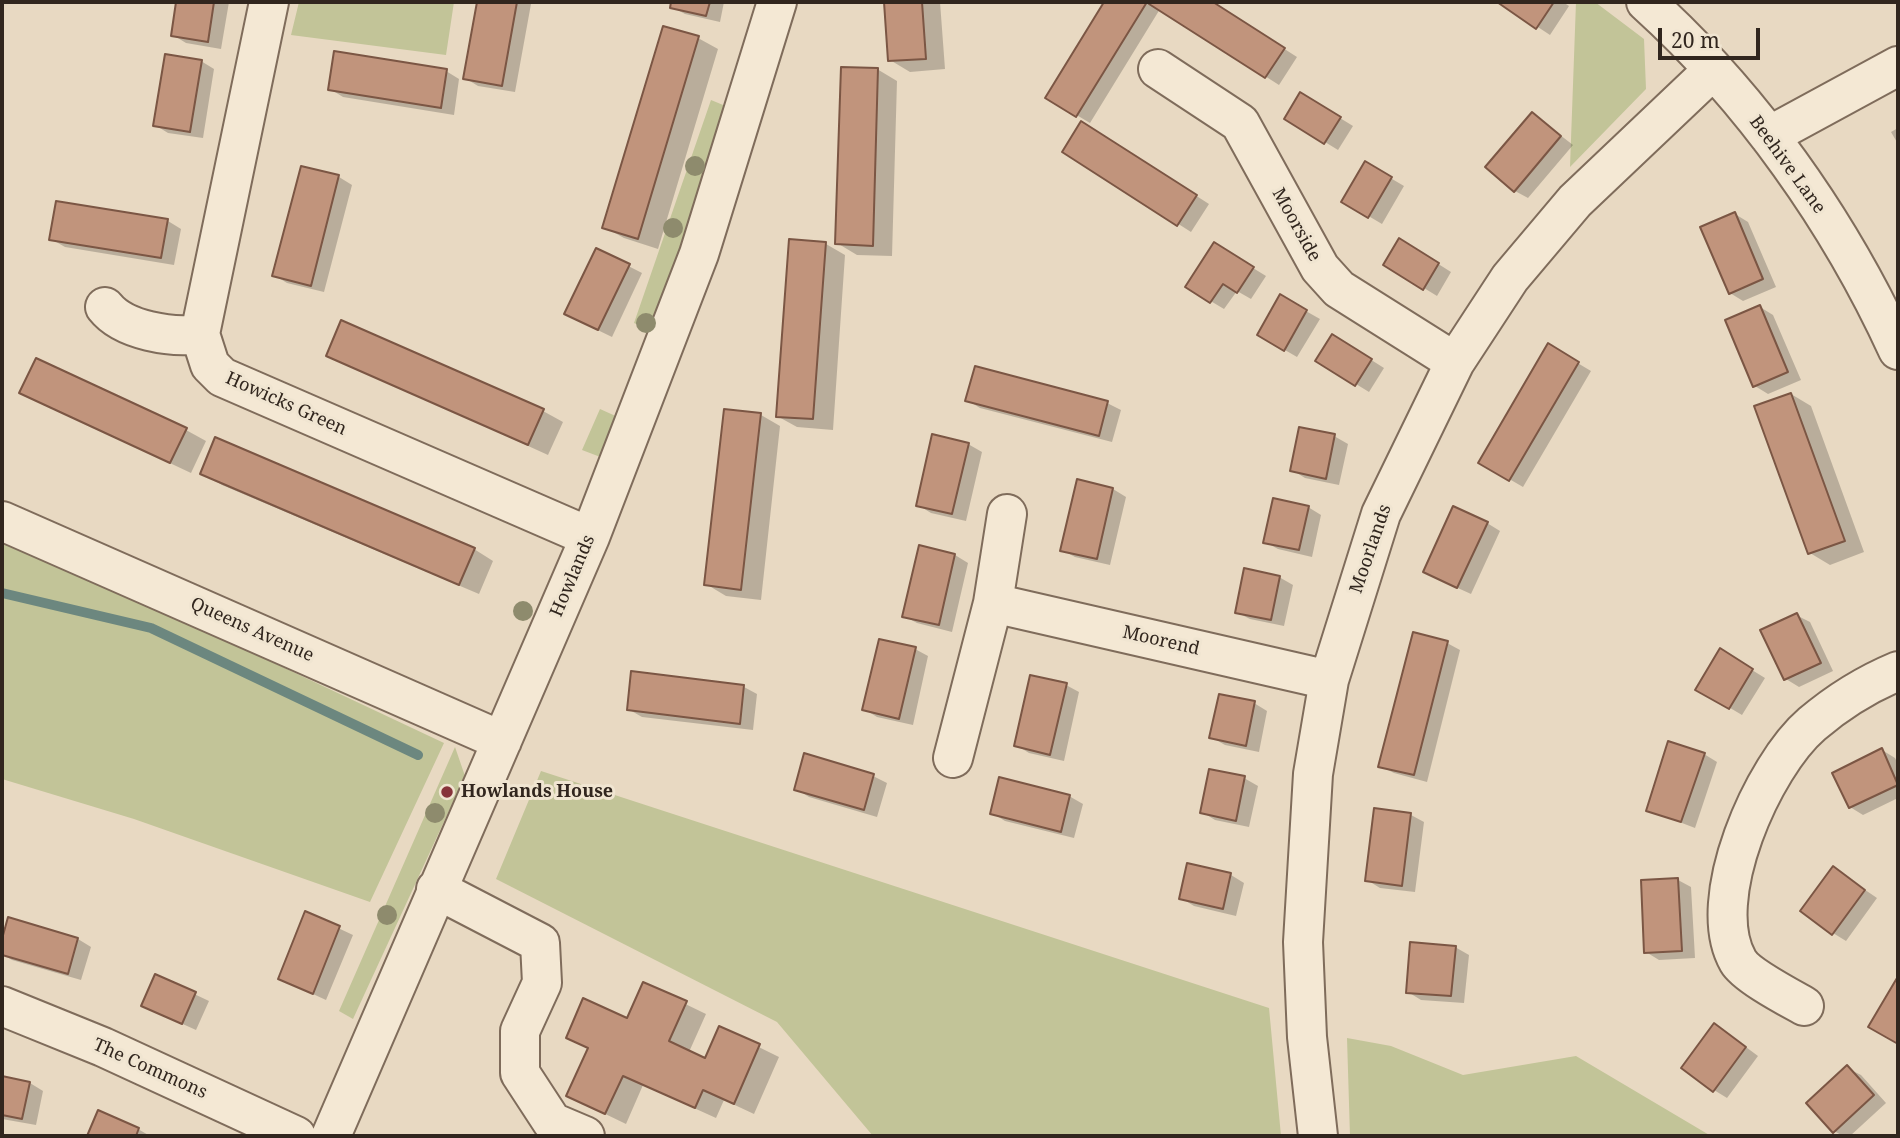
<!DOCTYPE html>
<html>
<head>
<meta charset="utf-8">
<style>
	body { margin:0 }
	#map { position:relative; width:1900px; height:1138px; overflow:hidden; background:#e8d9c2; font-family:"Noto Serif",serif }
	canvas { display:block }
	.frame { position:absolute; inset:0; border:4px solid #31261e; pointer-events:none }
	.scale { position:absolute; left:1658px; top:28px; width:102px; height:32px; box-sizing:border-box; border:4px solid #31261e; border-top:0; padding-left:9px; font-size:21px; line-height:24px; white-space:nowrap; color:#31261e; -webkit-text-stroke:5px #f0e5d1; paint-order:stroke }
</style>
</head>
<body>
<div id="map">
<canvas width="1900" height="1138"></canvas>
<div class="frame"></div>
<div class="scale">20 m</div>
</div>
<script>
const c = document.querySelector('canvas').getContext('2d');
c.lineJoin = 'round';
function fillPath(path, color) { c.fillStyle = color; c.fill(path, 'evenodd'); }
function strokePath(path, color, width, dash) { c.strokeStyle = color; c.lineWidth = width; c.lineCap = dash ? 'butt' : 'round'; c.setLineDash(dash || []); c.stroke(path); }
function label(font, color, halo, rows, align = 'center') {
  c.font = font + ' "Noto Serif",serif'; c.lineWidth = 6; c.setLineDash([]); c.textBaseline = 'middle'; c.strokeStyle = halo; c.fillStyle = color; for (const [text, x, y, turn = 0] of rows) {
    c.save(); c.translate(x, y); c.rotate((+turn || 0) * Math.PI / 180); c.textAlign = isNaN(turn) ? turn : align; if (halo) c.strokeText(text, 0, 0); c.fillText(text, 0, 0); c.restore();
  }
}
fillPath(new Path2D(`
	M299,2H454L446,55L291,35Z
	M1576,2H1595L1644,39L1646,89L1570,167Z
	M711,100L728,107L652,331L634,323Z
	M600,409L620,418L603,458L582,450Z
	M2,535L444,743L370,902L134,819L2,779Z
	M455,747L465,776L353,1019L339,1011Z
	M541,771L1269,1008L1281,1136H873L777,1022L496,879Z
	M1347,1038L1391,1046L1463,1075L1576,1056L1711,1136H1350Z`), '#c2c498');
fillPath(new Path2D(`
	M178,2H229L221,49L186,43L173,35Z
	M479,2L531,4L515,92L478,86L465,78Z
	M673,2H724L720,22L685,14L672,7Z
	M886,2H940L945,69L910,72L890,60Z
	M1106,2H1211L1297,57L1279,85L1160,9L1090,123L1048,98Z
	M1500,2H1563L1569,6L1550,35Z
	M698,38L718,49L658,249L624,238L604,227Z
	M201,61L214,69L203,138L168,133L155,125Z
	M877,69L897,81L892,256L857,255L837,243Z
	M446,71L459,79L454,115L343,97L330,89Z
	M1314,102L1353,126L1338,150L1325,142Z
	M1533,114L1573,145L1528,198L1515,191Z
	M1898,128V144L1891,132Z
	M1095,131L1209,204L1191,232L1064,151Z
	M1365,163L1404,186L1382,224L1343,201Z
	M302,168L339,177L352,185L324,292L287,283L274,275Z
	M1735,214L1748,222L1776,287L1743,301L1730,293Z
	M168,221L181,229L174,265L65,247L51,239Z
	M826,244L845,255L833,430L797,427L777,416Z
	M1413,248L1451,272L1437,296L1424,288Z
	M597,250L642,273L612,337L579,321Z
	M1227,252L1266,276L1251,299L1237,291L1224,309L1187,287Z
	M1281,297L1320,319L1297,357L1259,335Z
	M1760,307L1773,315L1801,380L1768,394L1755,386Z
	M1346,344L1384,368L1369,392L1356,384Z
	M1549,346L1591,371L1523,487L1480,462Z
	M328,355L543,411L563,422L548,455Z
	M21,393L186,430L206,441L191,473Z
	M1791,394L1811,406L1864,552L1830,565L1810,553Z
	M967,400L1107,403L1121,410L1112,442L980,408Z
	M761,415L780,426L761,600L726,596L706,584Z
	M1334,436L1348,444L1339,485L1305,478L1292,470Z
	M968,444L982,452L966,521L931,513L918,505Z
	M202,473L474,549L493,561L479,594L222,485Z
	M1113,489L1126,497L1110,565L1075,557L1062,550Z
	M1308,507L1321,515L1312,557L1278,549L1265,542Z
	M1487,523L1500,531L1471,594L1438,579Z
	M920,547L955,555L968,563L952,632L917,623L904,616Z
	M1279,577L1293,585L1284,626L1250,619L1236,612Z
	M1796,615L1810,622L1833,671L1799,687L1786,679L1763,631Z
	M1447,643L1460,650L1427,782L1394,773L1380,766Z
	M915,649L928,656L913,725L877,717L864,709Z
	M1721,651L1765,678L1742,715L1698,689Z
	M633,673L744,687L757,694L753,730L642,717L628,709Z
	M1066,685L1079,692L1064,761L1029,753L1016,745Z
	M1254,703L1267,711L1259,752L1225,745L1211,737Z
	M1882,750L1895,758L1898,764V798L1863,815L1850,807Z
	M1704,754L1717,762L1695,828L1648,810Z
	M873,776L887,783L877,817L809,797L796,789Z
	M1244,778L1258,786L1249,827L1215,820L1202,812Z
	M1069,796L1083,804L1074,838L1005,821L992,813Z
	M1375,810L1411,815L1424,822L1415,892L1380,888L1367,880Z
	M1188,865L1231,875L1244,883L1236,916L1194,906L1181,898Z
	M1833,868L1877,898L1846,941L1833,933Z
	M1678,880L1691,887L1695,958L1659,960L1646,952Z
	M306,913L353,935L326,1000L280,979Z
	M10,919L78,939L91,947L81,980L12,960L2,954Z
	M1455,947L1469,955L1464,1003L1421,1000L1408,992Z
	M156,976L209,1001L196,1030L156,1012Z
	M644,984L706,1014L689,1052L706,1060L720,1028L779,1057L754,1114L724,1100L716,1118L643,1085L626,1124L568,1096L589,1049L568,1037L628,1020Z
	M1727,1033L1758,1056L1727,1098L1714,1090Z
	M1847,1068L1861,1075L1886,1103L1850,1136H1843L1834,1131Z
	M2,1078L30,1083L43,1091L36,1125L2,1119Z
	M99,1112L138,1129L150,1136H89Z`), '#0003');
strokePath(new Path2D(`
	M2,593L151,628L418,755`), '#6c877f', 10);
const building = new Path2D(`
	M176,2H214L208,42L171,36Z
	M477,2H517L502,86L463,79Z
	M671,2H710L706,16L670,8Z
	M884,2H922L926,59L888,61Z
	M1104,2H1147L1076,117L1045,98Z
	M1150,2H1213L1285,48L1265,78L1149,4Z
	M1497,2H1554L1536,29Z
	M663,26L699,36L638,239L602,228Z
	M334,51L447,69L441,108L328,90Z
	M165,54L202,60L190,132L153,126Z
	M841,67L878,68L873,246L835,244Z
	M1300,92L1341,117L1324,144L1284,119Z
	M1532,112L1561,136L1514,192L1485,167Z
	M1081,121L1197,195L1177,226L1062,152Z
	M1365,161L1392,177L1368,218L1341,202Z
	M301,166L339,175L311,286L272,276Z
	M56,201L168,219L161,258L49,240Z
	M1735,212L1763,279L1729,294L1700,227Z
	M1399,238L1439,263L1423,290L1383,265Z
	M789,239L826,242L813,419L776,417Z
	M1214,242L1254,267L1237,293L1223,284L1210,303L1185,287Z
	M596,248L630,264L598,330L564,314Z
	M1280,294L1307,310L1284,351L1257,335Z
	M1760,305L1788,372L1753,387L1725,320Z
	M341,320L544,409L528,445L326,356Z
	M1332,334L1372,359L1355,386L1315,361Z
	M1548,343L1579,362L1509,481L1478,463Z
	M36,358L187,428L170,463L19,393Z
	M975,366L1108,401L1099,436L965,401Z
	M1791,393L1845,541L1808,554L1754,406Z
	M724,409L761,413L741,590L704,585Z
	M1299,427L1335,434L1326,479L1290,471Z
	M932,434L969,443L952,514L916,506Z
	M215,437L475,548L459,585L200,474Z
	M1077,479L1113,488L1097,559L1060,551Z
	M1273,498L1309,506L1299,550L1263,543Z
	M1453,506L1488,522L1457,588L1423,572Z
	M919,545L955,554L939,625L902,617Z
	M1244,568L1280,576L1271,620L1235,613Z
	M1797,613L1821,663L1784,680L1760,630Z
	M1413,632L1448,641L1414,775L1378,767Z
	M879,639L916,647L899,719L862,710Z
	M1720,648L1753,669L1729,709L1695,690Z
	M631,671L744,685L740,724L627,710Z
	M1030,675L1067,683L1050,755L1014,746Z
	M1219,694L1255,701L1246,746L1209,738Z
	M1668,741L1705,753L1681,822L1646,811Z
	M1882,748L1898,785L1849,808L1832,773Z
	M804,753L874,774L864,810L794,790Z
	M1209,769L1245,776L1236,821L1200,813Z
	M999,777L1070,795L1061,832L990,814Z
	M1374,808L1411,813L1402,886L1365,881Z
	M1187,863L1231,873L1223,909L1179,899Z
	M1833,866L1865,890L1832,935L1800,911Z
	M1678,878L1682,951L1644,953L1641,880Z
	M305,911L340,926L313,994L278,979Z
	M8,917L78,938L68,974L2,955V939Z
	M1410,942L1456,946L1451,996L1406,993Z
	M155,974L196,992L182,1024L141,1006Z
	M1897,978L1898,979V1044L1868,1027Z
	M643,982L687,1001L669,1041L705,1058L719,1026L760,1044L734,1104L703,1090L695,1108L623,1076L605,1114L566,1096L588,1048L566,1038L583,998L627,1018Z
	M1714,1023L1746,1047L1713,1092L1681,1068Z
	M1847,1065L1874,1095L1833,1133L1806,1103Z
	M2,1076L30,1082L22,1119L2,1115Z
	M98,1110L139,1128L136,1136H87Z`);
fillPath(building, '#c1947c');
strokePath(building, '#7b5644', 2);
const minor = new Path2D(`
	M269,2L200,334L210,365L222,377L590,537
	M1646,2C1752,98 1839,221 1898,350
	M1158,69L1240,123L1320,268L1339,289L1455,362
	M1769,136L1898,66
	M105,307C124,331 172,338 200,334
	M2,521L502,741
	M993,603L1329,680
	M953,758L993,603L1007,514
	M436,889L540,943L542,983L520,1031V1073L552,1122L585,1136
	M2,1006L103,1047L296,1136
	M1804,1006C1788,997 1746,975 1738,961C1703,900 1763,766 1812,724C1839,701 1867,684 1898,671
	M331,1136L590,537L699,254L777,2
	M1318,1136L1307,1037L1303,942L1313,774L1329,680L1381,514L1455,362L1510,278L1575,201L1712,71`);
strokePath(minor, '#7f6c5b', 42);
strokePath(minor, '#f4e8d4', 38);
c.fillStyle = '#8e8b6d';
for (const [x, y] of [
	[695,166],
	[673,228],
	[646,323],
	[523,611],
	[435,813],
	[387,915]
]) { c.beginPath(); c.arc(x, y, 10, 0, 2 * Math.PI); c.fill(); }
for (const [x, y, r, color] of [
	[447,792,7,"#87333a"]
]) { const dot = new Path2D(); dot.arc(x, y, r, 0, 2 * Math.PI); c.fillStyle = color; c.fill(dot); strokePath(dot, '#f0e5d1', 2.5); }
label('18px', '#31261e', '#f0e5d1', [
	["Beehive Lane",1787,165,54],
	["Moorside",1296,225,61],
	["Howicks Green",286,404,24],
	["Moorlands",1371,549,-71],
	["Howlands",573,576,-67],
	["Queens Avenue",252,630,24],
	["Moorend",1161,641,13],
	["The Commons",150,1069,24]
]);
label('bold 18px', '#31261e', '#f0e5d1', [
	["Howlands House",461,792]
], 'left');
</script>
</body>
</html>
